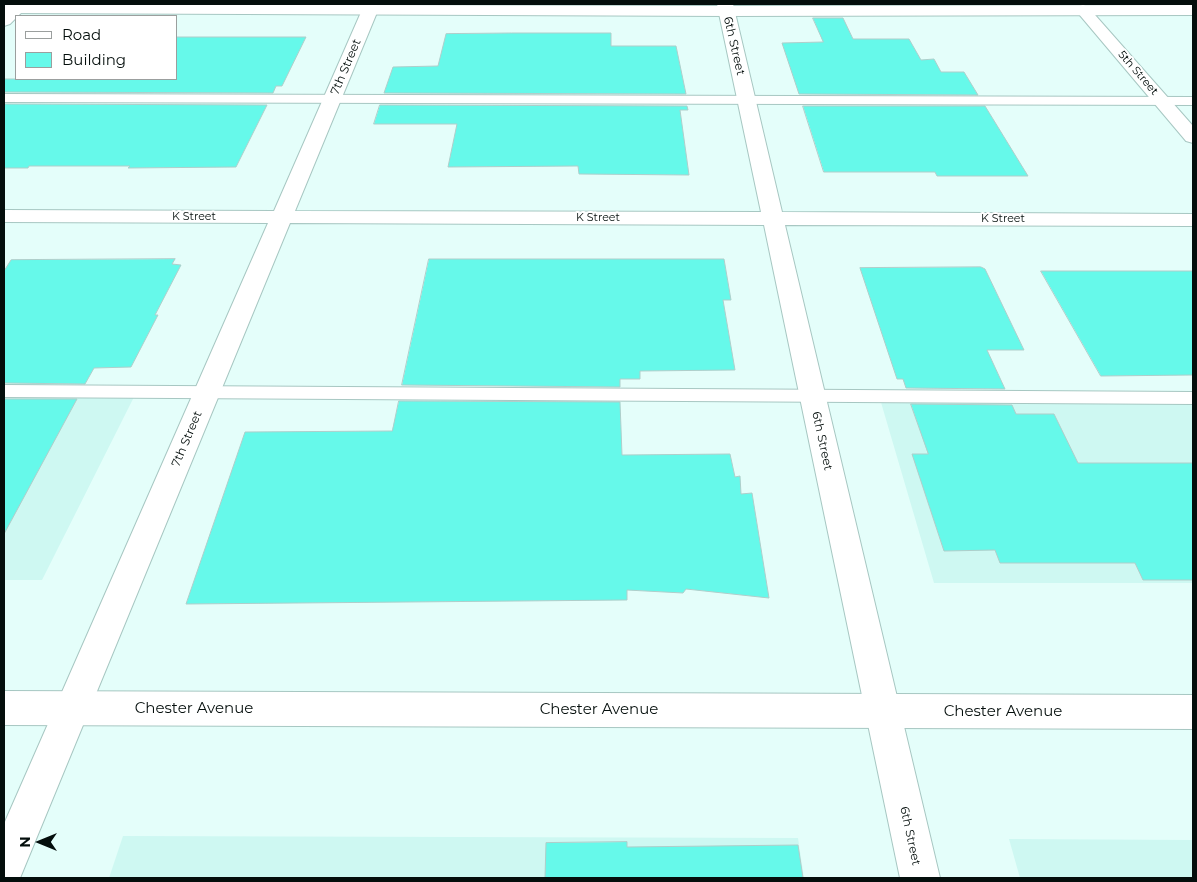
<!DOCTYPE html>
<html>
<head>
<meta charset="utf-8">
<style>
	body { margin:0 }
	#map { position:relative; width:1197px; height:882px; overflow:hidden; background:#e4fefa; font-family:Montserrat,sans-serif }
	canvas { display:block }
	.frame { position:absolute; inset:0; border:5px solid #040e0c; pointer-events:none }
	.legend { position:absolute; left:15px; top:15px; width:162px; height:65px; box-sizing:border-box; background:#fff; border:1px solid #9b9f9e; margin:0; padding:6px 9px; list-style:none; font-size:15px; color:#040e0c }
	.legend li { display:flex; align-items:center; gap:10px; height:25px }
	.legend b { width:25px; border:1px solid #9b9f9e }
	.north { position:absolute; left:15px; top:817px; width:50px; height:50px; -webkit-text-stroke:4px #fff; paint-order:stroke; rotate:270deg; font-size:14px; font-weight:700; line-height:20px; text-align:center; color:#040e0c }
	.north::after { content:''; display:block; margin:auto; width:18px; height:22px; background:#040e0c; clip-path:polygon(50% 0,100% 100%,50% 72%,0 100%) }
</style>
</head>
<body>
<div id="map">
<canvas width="1197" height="882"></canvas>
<div class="frame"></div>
<ul class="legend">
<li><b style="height:6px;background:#fff"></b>Road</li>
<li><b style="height:14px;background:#66f9ea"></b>Building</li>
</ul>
<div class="north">N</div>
</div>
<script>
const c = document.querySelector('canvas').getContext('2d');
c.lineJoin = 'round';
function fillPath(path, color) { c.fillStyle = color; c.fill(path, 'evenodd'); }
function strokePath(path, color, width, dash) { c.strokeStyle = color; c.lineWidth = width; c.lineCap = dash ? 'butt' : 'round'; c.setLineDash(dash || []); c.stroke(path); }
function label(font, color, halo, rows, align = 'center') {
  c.font = font + ' Montserrat,sans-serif'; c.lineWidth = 4; c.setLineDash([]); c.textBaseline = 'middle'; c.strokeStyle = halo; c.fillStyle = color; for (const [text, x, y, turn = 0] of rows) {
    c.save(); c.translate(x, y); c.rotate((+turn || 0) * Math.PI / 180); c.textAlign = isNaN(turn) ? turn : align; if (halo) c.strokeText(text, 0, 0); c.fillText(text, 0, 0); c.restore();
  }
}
fillPath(new Path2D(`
	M4,397H134L42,580H4Z
	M880,399L1193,400V583H934Z
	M123,836L798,838L804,878H109Z
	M1009,839L1193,840V878H1020Z`), '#cef8f2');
const building = new Path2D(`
	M813,18H843L853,39H909L921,60L934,59L941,72H964L978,95L799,94L782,43L823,42Z
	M512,33H611V46H676L686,94L384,93L393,67L438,66L446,34Z
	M176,37H306L282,86H276L273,93L4,92V79H176Z
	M4,104L267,105L236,167L128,168L130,166H29L28,168H4Z
	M380,105L687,106L688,110H680L689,175L579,174L578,166L448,167L457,124H374Z
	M803,106H985L1028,176H937L935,172H824Z
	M175,259L172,264L181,265L155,315H158L131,367L94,368L85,384L4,383V271L11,260Z
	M429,259H724L731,300H723L735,370L640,371V379H620V387L402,385Z
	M981,267L985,269L1024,350H987L1005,389L906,388L903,379H897L860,268Z
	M1041,271H1193V375L1101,376Z
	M4,399H77L4,534Z
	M399,401L620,402L622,455L730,454L735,477L740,476L741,494L752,493L769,598L686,589L683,593L627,590V600L186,604L245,432L392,431Z
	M911,404L1012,405L1016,414H1054L1078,463H1193V580H1143L1135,563H1000L995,550L944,551L912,454H928Z
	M627,842V847L798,845L803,878H545L546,843Z`);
fillPath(building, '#66f9ea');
strokePath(building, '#afceca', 1);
const service = new Path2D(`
	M4,94L1193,97V105L4,102Z
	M4,385L1193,392V404L4,397Z`);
const minor = new Path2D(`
	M13,4H30L10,24L4,26V13Z
	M717,4H733L782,212L1193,214V226L785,225L940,878H900L764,225L290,223L20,878H4V824L268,223L4,222V210L274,211L362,10L365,7H375L378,10L295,211L761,212Z
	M1083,5L1088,7L1193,126V143L1186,141L1078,13L1075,10L1078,7Z`);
const tertiary = new Path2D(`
	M4,4L727,6L1193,5V15L727,16L4,13Z`);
const secondary = new Path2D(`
	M4,691L1193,695V729L4,725Z`);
strokePath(service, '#a7c7c2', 2);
strokePath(minor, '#a7c7c2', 2);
strokePath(tertiary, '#a7c7c2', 2);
strokePath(secondary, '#a7c7c2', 2);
fillPath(service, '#fff');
fillPath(minor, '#fff');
fillPath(tertiary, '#fff');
fillPath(secondary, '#fff');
label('11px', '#040e0c', '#fff', [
	["5th Street",1138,73,49],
	["K Street",194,217],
	["K Street",598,218],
	["K Street",1003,219]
]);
label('12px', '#040e0c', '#fff', [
	["6th Street",734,46,77],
	["7th Street",346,67,-67],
	["7th Street",187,439,-67],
	["6th Street",822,441,78],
	["6th Street",910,836,78]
]);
label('15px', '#040e0c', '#fff', [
	["Chester Avenue",194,709],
	["Chester Avenue",599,710],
	["Chester Avenue",1003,712]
]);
</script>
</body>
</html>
